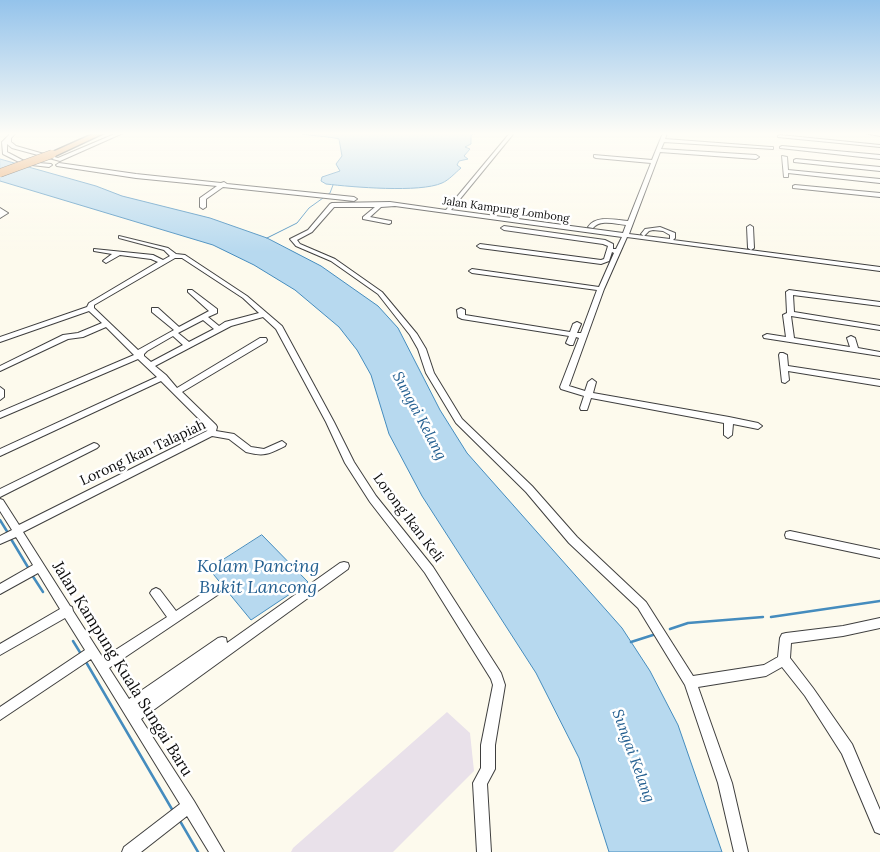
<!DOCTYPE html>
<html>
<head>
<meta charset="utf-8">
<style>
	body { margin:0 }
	canvas { display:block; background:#fdfaed }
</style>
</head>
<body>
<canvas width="880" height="852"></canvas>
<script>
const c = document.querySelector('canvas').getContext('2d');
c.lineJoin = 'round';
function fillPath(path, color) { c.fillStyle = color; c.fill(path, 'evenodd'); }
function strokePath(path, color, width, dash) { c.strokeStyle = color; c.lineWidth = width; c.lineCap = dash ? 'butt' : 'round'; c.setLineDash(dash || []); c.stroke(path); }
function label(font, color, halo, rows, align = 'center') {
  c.font = font + ' Lora,serif'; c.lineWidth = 5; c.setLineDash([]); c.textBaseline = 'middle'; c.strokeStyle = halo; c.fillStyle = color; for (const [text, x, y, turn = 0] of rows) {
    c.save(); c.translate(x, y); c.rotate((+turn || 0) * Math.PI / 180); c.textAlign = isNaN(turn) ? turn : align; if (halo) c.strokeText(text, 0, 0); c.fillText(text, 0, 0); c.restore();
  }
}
fillPath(new Path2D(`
	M447,712L470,733L474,771L393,852H291L293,848Z`), '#e9e1ea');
const water = new Path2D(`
	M300,133H477L471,135V144L465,147L470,149L464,156L468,159L459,161L457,165L461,168C455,173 449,180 442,183C420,193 352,187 326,184L321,181L322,177L340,171L336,164L342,156L339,139C329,136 303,136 300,133Z
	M0,159L96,186L122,196L210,218L267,238L321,266L378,306L398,328L440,410L467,453L622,628L650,671L678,725L722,852H609L579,758L536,673L422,496L389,434L371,375L357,350L339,327L295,290L254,265L213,245L0,181Z
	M262,535L308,582L251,620L209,569Z`);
fillPath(water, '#b7d9ef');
strokePath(water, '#458cbe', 1);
strokePath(new Path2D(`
	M267,238L297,223L309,208L330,193L333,185`), '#458cbe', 1);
strokePath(new Path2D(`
	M0,520L8,533
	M11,539L29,569
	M32,575L43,592
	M771,617L880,601
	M670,629L688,623L763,617
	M73,641L81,654
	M631,642L653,635
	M86,662L173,811
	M180,821L198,852`), '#458cbe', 2.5);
const minor = new Path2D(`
	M11,133H16L11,138V142L16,146L58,158L117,133H123L60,161L12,148L7,144V152L26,162L51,164L52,165L49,167L23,164L3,154L2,142Z
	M510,133H514L451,210L623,233L626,225C616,224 600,219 593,228L588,227C596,215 615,220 628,221L651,163L596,158L594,157V155L652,160L663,133H667L665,139L771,147H773V149L664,142L661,149L756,155L759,157L756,159L660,152L629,234L670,239V235L663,231L653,230L649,231L644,236L641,234L645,229L660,227L675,233V238L673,240L880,267V271L627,237L604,289L569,386L585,391L588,382L592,379L596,382L593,393L729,417L758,423L762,426L758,429L733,424L732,435L728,438L724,435V423L591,398L587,410H581L580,408L584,396L561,389L560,387L579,338L576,337L573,345H570L566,343L569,336L462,319L458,317L457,310L461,308L465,310V315L570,332L573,324L577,322L581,324L577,333H581L597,290L472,273L469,271L472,269L599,287L614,253L612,252L609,261L601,264L480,248L477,246L480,244L601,260L604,259L608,246L603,244L504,230L501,228L504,226L605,240L613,244V249H616L622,237L395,206L381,207L370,217L391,221V223L389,224L363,219V217L375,207H334L312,232L297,240L300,244L335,259L382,292L417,334L426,349L434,373L462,419L532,486L577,537L646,602L693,676L764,665L778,657L780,638L782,634L786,633L843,626L880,618V628L843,636L791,643L790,658L813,688L852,744L880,810V834L875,832L842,754L805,696L782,667L766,676L698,687L732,783L748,852H734L718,783L685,685L638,608L569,543L526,492L456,423L426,373L418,349L410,335L378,294L331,261L296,246L290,239L308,230L330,204L332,203L390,202L446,210Z
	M864,133L880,134V136Z
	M780,135L880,145V147L778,137V136Z
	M782,146L880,155V159L780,148V147Z
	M782,156L787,157L788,170L880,179V183L788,173V177H784Z
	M796,159L880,167V171L794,162V160Z
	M59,163L136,174L221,183L224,182L227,184L354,197L357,199L354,201L223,187L206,199V207L203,209L200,207V198L217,186L136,178L57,166L56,165Z
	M795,185L880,193V197L793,188V186Z
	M0,208L8,213L0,218Z
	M750,225L753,227L754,248L751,250L748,248L747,227Z
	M119,236L168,248L176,254L185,255L247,296L282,326L334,422L354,462L376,496L433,567L501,673L505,685L495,745V769L487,784L491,852H477L473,783L481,768V745L493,685L491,679L425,573L370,502L345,463L326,422L276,329L263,317L231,326L155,366L166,375L177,388L260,338H266L267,340L266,342L182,392L216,425L217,427L216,431L234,434L251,447L264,449L282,441L286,444L285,446C269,454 264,457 246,452L229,439L212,436L23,532L70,606L72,607L73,611L103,658L167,617L152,596L150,593L152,590L156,588L160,590L176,611L214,586L218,584L222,586L223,589L222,592L109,668L129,699L218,638L222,637L226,638L227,643L340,563L344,562L348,563L349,566L348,569L141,719L194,801L224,852H209L187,816L141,852H122L124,847L180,804L91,659L0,720V707L85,650L65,618L0,655V644L60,609L38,573L0,594V584L33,565L16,537L0,544V536L12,530L0,511V499L3,500L19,525L207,431L208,428L161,381L0,456V449L157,377L138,359L0,418V412L134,355L106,327L83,337L68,339L0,371V366L63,335L78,333L102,323L89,311L0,342V337L87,307L89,303L158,262L151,259L120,255L106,263L103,261L104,260L112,254L94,251V249L153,255L163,260L170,256L164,250L119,238ZM175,258H182L243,298L259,313L225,322L219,326L208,317L217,313V309L192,290H188V292L209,311L179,327L158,308H152V312L174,330L138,350L94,308V305ZM203,320L214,329L189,342L178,333ZM173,336L183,345L151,362L144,356V354L147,351Z
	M789,290L880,302V306L793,295L794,312L880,326V330L791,316L794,338L850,347L847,338L851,336L855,338L858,348L880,352V356L764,338L763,336L767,334L786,337L783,315L787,313L786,292Z
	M780,353H783L787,355L788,366L880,380V386L788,371L789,380L785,383L782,382L779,355Z
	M0,387L4,390V397L0,400Z
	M94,443L97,444L99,446L97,448L0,497V489Z
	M790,531L880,550V558L786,538L785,535L786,532Z`);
const highway = new Path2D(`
	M95,133H104L55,156L48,154Z`);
strokePath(minor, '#3f3f3f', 2);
strokePath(highway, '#1d1d1d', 3);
fillPath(minor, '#fff');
fillPath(highway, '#e5a063');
const highwayBridge = new Path2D(`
	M0,173L52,154`);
strokePath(highwayBridge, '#1d1d1d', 9, []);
strokePath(highwayBridge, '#e5a063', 8);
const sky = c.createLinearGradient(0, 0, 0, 252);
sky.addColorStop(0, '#94c3eb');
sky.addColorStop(0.53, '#fefdf7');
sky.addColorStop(1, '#fefdf700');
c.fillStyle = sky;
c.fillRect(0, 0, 880, 252);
label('11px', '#0c0c0c', '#fff', [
	["Jalan Kampung Lombong",506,210,8]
]);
label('14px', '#0c0c0c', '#fff', [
	["Lorong Ikan Talapiah",143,453,-25],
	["Lorong Ikan Keli",408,518,53]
]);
label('italic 15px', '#235f90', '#fff', [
	["Sungai Kelang",419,416,62],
	["Sungai Kelang",633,756,70]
]);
label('16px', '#0c0c0c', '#fff', [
	["Jalan Kampung Kuala Sungai Baru",122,669,58]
]);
label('italic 18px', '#235f90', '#fff', [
	["Kolam Pancing",258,567],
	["Bukit Lancong",258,588]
]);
</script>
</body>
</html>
